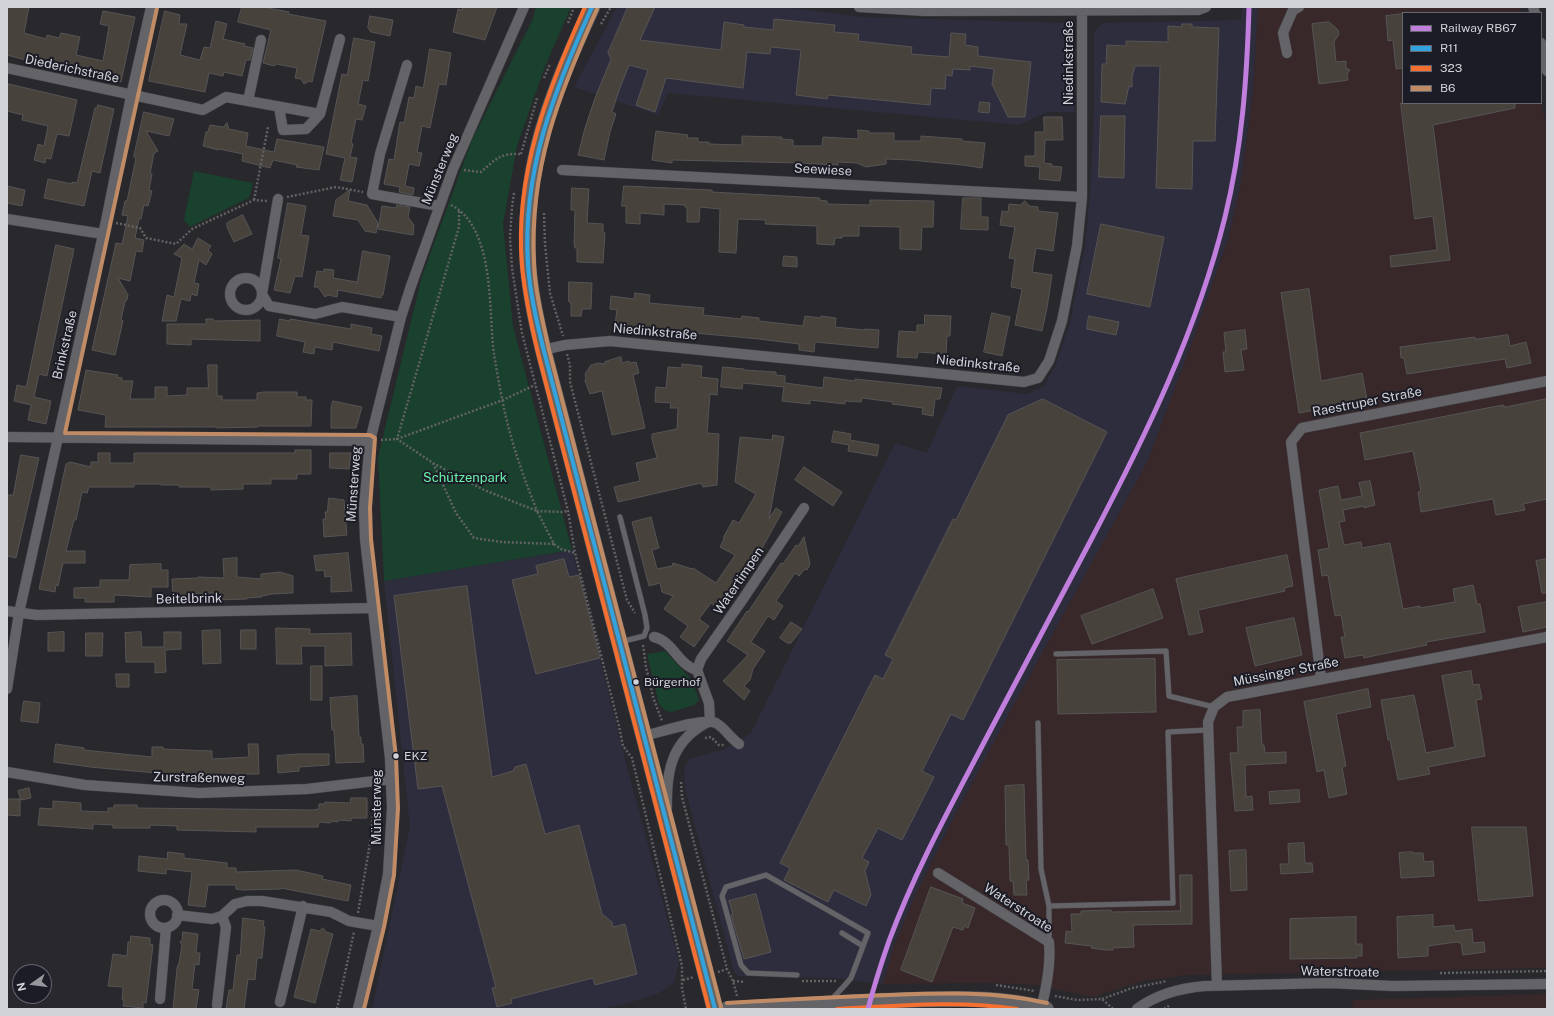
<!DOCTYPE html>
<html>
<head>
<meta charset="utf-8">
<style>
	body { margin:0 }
	#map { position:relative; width:1554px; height:1016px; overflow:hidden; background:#28282d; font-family:"Public Sans",sans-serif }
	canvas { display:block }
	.frame { position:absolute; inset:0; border:8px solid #d2d2d9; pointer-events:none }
	.legend { position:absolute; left:1402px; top:12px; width:140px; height:92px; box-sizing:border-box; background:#1c1c26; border:1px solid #65656e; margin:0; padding:5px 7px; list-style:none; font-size:12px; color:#d2d2d9 }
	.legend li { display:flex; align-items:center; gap:8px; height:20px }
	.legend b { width:20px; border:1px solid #65656e }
	.north { position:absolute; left:12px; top:964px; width:40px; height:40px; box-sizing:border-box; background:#1c1c26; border:1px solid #65656e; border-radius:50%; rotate:256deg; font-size:11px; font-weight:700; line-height:16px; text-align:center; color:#d2d2d9 }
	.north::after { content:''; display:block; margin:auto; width:14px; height:18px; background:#96969d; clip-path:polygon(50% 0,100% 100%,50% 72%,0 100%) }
</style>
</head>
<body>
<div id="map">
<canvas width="1554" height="1016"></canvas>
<div class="frame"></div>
<ul class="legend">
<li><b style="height:5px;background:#c07fdc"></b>Railway RB67</li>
<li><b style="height:5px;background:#33a3df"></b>R11</li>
<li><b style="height:5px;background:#f46f30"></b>323</li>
<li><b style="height:5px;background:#c18c65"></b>B6</li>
</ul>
<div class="north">N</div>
</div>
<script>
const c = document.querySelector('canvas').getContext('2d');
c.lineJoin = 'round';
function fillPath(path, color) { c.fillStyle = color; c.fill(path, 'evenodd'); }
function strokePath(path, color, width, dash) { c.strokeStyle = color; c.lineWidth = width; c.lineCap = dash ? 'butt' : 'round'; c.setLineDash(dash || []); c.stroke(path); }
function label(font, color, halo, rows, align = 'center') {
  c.font = font + ' "Public Sans",sans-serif'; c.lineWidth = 4; c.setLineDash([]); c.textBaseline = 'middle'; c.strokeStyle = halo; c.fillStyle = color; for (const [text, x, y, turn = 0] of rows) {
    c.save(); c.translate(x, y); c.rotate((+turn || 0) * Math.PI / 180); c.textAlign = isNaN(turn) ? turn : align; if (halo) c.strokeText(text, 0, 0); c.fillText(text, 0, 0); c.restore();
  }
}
fillPath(new Path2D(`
	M617,7H785L862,17L1065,23L1073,33L1075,112H1047L1019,125L668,93L658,115L574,87Z
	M1242,7H1258L1253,92L1240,188L1228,239L1194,337L1148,460L1012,708L950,825L915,896L895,943L883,984L833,978L738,976L734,972L686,792L684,775L685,767L689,759L725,749L751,733L895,443L927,453L957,386L1027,394L1044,386L1056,364L1070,323L1085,245L1090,195L1094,111V32L1102,23L1241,20Z
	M572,550L624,755L679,962L674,983L659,993L625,1004L599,1009H372L410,827L384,581Z`), '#2e2d3d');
fillPath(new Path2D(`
	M1258,7H1520L1521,13H1403V103L1541,102L1547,129V968L1188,975L1143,981L1093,997L1035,985L992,983L883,984L895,943L915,896L950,825L1012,708L1148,460L1194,337L1228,239L1240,188L1253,92Z
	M1547,994V1009H1354L1351,1000Z`), '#38282a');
fillPath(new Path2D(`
	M536,7H571L544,69L517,146L503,224L513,326L572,550L384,581L378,457L422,276L472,140L533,19Z
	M194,171L253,183L249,198L190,227L184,220Z
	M665,651L692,680L699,700L694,705L672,712L666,711L659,704L647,654Z`), '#19412d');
const building = new Path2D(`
	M7,7H29L24,33L46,39L47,35L59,38L61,33L80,37L76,55L103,61L109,26L100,24L103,11L135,17L121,82L56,68L7,55Z
	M242,7H263L289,12L288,14L326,21L312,82L309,81L304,84L301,79L295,78L297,68L276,64L274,66L263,63L271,30L238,22Z
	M463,7H497L485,40L453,32L458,9L462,10Z
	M628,7H655L640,40L721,50L724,22L744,25V27L773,30L774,19L835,25L834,32L859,34L858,41L912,47L911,54L949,57L951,33L966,34L965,45L978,47V56L1031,62L1025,117H1008L992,84L994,69L970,66V70L953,69L952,76L946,75L945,89L931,88L930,105L828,95L827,99L796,95L801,50L771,47L770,54L747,52L743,88L666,78L655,112L636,105L648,70L629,65L618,93L612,112L616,114L610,132L604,160L578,155L585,128L595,98L611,59L608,53Z
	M165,11L180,15L179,24H187L180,55L200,60L204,47L210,48L216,21L227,24L223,39L245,44L244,46L253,48L250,60H246L242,76L224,72L223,76L209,73L205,92L149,81Z
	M1403,14V68L1396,69L1393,40L1388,41L1386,16Z
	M370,16L393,20L390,36L371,32L368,28Z
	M1329,22L1338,30L1339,34L1334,42L1336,62L1346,61V68L1350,70L1347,74L1348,80L1319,84L1312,24Z
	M1182,24H1192V27L1219,28L1215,141H1193L1192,189L1156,188L1160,66H1135L1132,77V87L1129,86L1125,104L1101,102L1102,64H1106L1107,45L1126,46V41L1168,42V26L1182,27Z
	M354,38L375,42L368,81L363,80L358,104L366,106L362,120L356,119L351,143L353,144L350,157L357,158L352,182L340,180L345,158L326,154L342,74L347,75Z
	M430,49L451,53L446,85L439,84L430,128L422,126L417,152L422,153L419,166L409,164L405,186L414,188L413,195L399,192L400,187L384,184L389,159L394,160L400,122L404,123L409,97L414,98L416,86L423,88Z
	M9,84L77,100L69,136L57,134L51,159L46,158L45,163L34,160L38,144L44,146L48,126L22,120L23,115L7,111V91Z
	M980,102L990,103L989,113L979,112Z
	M1401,103H1515V108L1433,125L1450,260L1391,267L1390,256L1437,250L1433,216L1415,219Z
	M98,105L114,109L100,173L92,171L84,206L44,198L48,179L72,184V182L77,183L95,108H97Z
	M144,112L174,119L169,136L146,131L158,151L154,153L150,174H152L149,190L152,191L148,206L144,205L141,219H139L135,238L144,240L142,252L136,251L130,281L118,278L128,295L127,300L125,302L121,319L123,321L115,355L92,350L116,243L122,244L128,216L122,215L125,201H127L136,158L134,157Z
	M1101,116H1125L1124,178L1099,177Z
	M1044,117H1062L1063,140H1045L1044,163L1052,164L1051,166L1062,167L1060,181L1039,179L1040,167L1025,166V156H1035V132H1044Z
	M227,123L229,129L248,133L246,146L274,152L277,139L324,147L319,170L296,167L297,165L273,160L270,168L242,161L243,154L219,149L218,150L203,146L206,132H208L210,125L223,127Z
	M858,130L869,131V133H894V141H921V136L962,139V141L985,143L982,168L963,165L910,160L886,159V164L866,167L857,163L838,162V165L800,163L672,160V163L652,160L656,131L688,135L687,138H698V142H709V144L742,145V136L779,137H782L781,139L793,140V146H822L823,137L858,139Z
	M7,186L25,190L22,206L7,203Z
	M624,186L712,190V192L820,198L819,200L827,201V204L870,205V200L934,201L933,227H922L921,250L900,249V227L859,226V236H842V238H835L834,245L817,244V226L765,224L766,220L738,219L736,253L719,252L720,209L700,207L699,222H687V207H685V205L664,204V215L640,213V224L626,223V206H622Z
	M572,188L589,189L587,223L603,224V232L605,233L603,263L577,262V248H575L574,243L575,210H571V205Z
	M350,190L348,201L367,205L378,223L376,233L365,231L358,220L333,216L336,200Z
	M963,198H981V217H988V230L961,229Z
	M1025,201L1029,206L1038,207V211L1058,213L1053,251L1036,248L1032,272L1052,275L1047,308L1042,331L1015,325L1022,289L1011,287L1015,259L1009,258L1015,227L1000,225L1002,211L1008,212L1009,204L1020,205Z
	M288,203L306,206L301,235L309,236L302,277L295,276L290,293L274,290L281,259L278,258Z
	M397,205L410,207L408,217L414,225L413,235L378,229L382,206L396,208Z
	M243,215L252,234L234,242L227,227V223Z
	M1101,224L1164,237L1150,307L1087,294Z
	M198,238L211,246L208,250L212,254L206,265L199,260L194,283L199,284L197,296L191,294L190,301L181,299L176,321H162L167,295L174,297L182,258L174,254L184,244L192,249Z
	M56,245L74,249L47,376L39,374L34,397L51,401L46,424L28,420L31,405L14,401L17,385L26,387Z
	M363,251L390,256L383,295H381V298L338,290L337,297L328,295L325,297L318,287H314L317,271L324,272V269L334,270L333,278L357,282Z
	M784,256L797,257V267L783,266Z
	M569,282L592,283L591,309H582L581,316H571V303L569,302Z
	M1309,289L1321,381L1362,373L1367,400L1299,413L1281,293Z
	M635,293L650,295L649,303L704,308L703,315L741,319L742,316L759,318V321L803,326L805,316L821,318V316L836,318L835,327L864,330L865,329L879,330L878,348L815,342L814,352L799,350V344L759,339L663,330V336L645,334V328L615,325L617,310L610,309L611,296L634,299Z
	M992,313L1010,317L1002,356L984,352Z
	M925,315L951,316L950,336H947L946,354L918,352L917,358L897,357L899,331L917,332V325H924Z
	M1089,316L1119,322L1116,335L1087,329Z
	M206,319H213L215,321L260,320V341L191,339V345L167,344V324H206Z
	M280,319L290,321V319L351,329V324L372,328L371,334L382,336L379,351L333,342L332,350L315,347L314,354L303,352L305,342L277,336Z
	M1245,330L1247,349L1241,350L1244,370L1225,372L1223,352H1226L1224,333Z
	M1508,335L1510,346L1526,342L1531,363L1507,368L1505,359L1407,374L1404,358H1401L1400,347L1475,337V339Z
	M621,357L622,363L629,361L630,363L636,362L639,373L633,375L645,428L612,435L602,391L590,394L585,381L586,378L585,374L591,365L598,363L605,364V362Z
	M682,364L702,366L701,377L718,379L717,395L710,394L707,433L719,434L717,485L703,487L701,483L618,502L614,487L640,481L636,463L657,458L652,439V434L677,429L678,408H670L671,403L655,402L656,387L666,388L668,367L682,368Z
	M208,365H217V396H222V400H257V393L264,392H297V397H306V400H312L311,426H258V427L217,428V427H105L106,415L78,410L86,370L118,375L117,377L122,378V381H133L130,399H155V387H167V396L187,395V388H208Z
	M723,367L744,369V370L776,372V375L785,376V383L823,388L824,377L855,381V379L942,388L940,399H935L933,416L922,414L923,408L892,404L893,402L870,399L862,398L861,402L845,401V404L810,400V404L782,401L784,387L743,383L742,389L721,387Z
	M1043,399L1107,432L963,720L951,714L922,771L934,777L902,840L878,828L862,858L869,862L865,871L871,895L866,906L834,890L828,902L784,880L790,868L780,863L875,675L883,679L893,659L885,655L953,519L956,520L1008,415Z
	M1547,399V499L1523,504L1525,510L1496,515L1493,499L1421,512L1418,492L1421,491L1413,451L1365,460L1360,433L1492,407L1504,405V407Z
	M333,401L362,407L356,428H331V408Z
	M834,431L851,434L850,440L879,445L877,456L848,451L849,445L832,442Z
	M773,435L784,437L769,519L776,508L782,512L760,552H759L756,557L754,555L718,608L711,603L699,619L709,626L694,647L680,637L688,626L664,609L673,596L662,592L660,583L649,586L632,522L651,517L659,548L652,550L657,569L672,566L673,563L692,569L693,568L716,583L735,555L720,547L724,539L723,538L733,520L739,523L756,494L735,482L740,437L772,440Z
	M295,450H311V474H297V479H271V484H243V489L211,490V487H179V485H161V484H134V487H89L87,493L82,492L76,520H74L66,551H85V563H63L58,586L56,585L55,592L39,589L66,464L70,462L91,467V462H98V453H110V463H133L134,462V453H295Z
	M330,453H351L349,469L330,468Z
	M21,455L39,458L16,558L7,556V495H13Z
	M804,467L842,492L833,506L795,480Z
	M1370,481L1375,505L1364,508V506L1343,510L1345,521L1339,522L1344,545L1361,542L1362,548L1390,543L1403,609L1420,606V608L1455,602L1453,589L1473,585L1477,604H1480L1485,632L1426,642L1427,645L1382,654L1364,658L1363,655L1345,658L1341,637H1345L1341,615L1335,616L1328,575L1322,576L1318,550L1329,548L1319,490L1338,486L1341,500L1362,496L1359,483Z
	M329,498L344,500L347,535L324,537L323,519H326L325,512H327Z
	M804,537L810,564L807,570L805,569L799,576L795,573L776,601L783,606L774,620L768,616L751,642L765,651L753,669L750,680L744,686L750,691L744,700L723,681L748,655L727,641L747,611L748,612L781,563L783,564L796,545L798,546Z
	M348,553L352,591L331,592V576L325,577L324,570L316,571L314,556Z
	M1287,555L1293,586L1284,588L1285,591L1198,610L1203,632L1189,635L1176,579Z
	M237,558V577L261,579V574L280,572L293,576V593L272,594L262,596V597L247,598V599L214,600V593L192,594V596L187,597L173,596L172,579L198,578V577L224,578L223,559Z
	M564,559L569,577L579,575L600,658L536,674L512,580L538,574L536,566Z
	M1547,559V593H1542L1536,561Z
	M161,564V570H168V587H151V597L114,595V602H85V598H74V588L100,587V580H129L130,565Z
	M467,586L492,777L513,771L515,767L526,764L545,834L579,825L602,914L612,922L613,927L625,924L637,974L595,985L593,978L511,999L512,1003L497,1007L492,988H496L442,786L418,789L394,596Z
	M1153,589L1163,618L1092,644L1081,616Z
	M1547,602V627L1523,632L1518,607Z
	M1294,618L1302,655L1255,666L1246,628Z
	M791,622L802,629L791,643H787L780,638Z
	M276,628L310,629V634L351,633L352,665L325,666V646H301L302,664H277Z
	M220,630L221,663L203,664L202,631Z
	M241,630H256V649H241Z
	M64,632V651H48V633Z
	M141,632L142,647H164V632H181V649L165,650L166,672L155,673V662H126L125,633Z
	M86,633H103L102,656H86Z
	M1155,659L1156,712L1058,714L1057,660Z
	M311,666H322V700H311Z
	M1471,671L1473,685L1479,684L1482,699L1476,700L1485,756L1428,767L1430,774L1398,780L1390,740H1388L1381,700L1414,695L1426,753L1455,747L1442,676Z
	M116,674H129V687H117Z
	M1368,689L1371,707L1336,714L1346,766L1342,767L1347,794L1329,798L1324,770L1317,772L1304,702Z
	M357,696L359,737H361V744H363L364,762L336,763L334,730H332L330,698Z
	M24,701L40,703L38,723L21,721Z
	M1260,710L1262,745H1264L1265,753L1286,752V763L1245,765L1246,797L1252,796L1253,810L1235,811L1230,753H1238L1237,727H1243V711Z
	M56,744L84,748V750L152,757V747H163V749L212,751V759L249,757L248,744H258L259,774L178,775L90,767L54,762Z
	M298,754H329V765L299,767V771L278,773L277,756Z
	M1024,785L1026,860H1028L1029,880H1026L1027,895H1014L1013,881H1010L1009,845H1006L1005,786Z
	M29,788L31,798L21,800L18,791Z
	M1299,790L1300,802L1270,804L1269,792Z
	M351,798H367V818H351V821L338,820V822L332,821L330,823L319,822L318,827H256V832L177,830V826L150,825V828H113V825L93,824V829L38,825L40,808L53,809V801L81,803V811L108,812V808H114V805H137V808L313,810L319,809V804H325V802L350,803Z
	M7,799H20V816L7,815Z
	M1472,827H1526L1533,896L1479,901Z
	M1304,843L1305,863H1312L1313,872L1281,874L1280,864H1289L1288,844Z
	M1246,850L1247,890L1231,891L1229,851Z
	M168,852L184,854V858L227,863V868H236V872L296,870L323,876L322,879L351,885L348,901L281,888V889L242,890L236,889V885H208L205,907L188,905L192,872L166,869V874L138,871L139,856L167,859Z
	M1412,852V853H1423L1424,862L1433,861L1434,876L1401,878L1399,853Z
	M1180,875H1192V924L1133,925L1134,947L1113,948V950H1106L1091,948L1092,946L1065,943L1066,931L1072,932L1071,914H1081V911L1111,910V912L1180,911Z
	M931,887L963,899L962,903L975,908L968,928L964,926L963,930L953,927L932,982L901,970Z
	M756,894L771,952L744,959L731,915H733L729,901Z
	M1433,915V927L1454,925L1455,931L1472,929L1473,943L1484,942L1485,952L1463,955L1461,943L1456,942L1428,946V956L1398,958L1397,917Z
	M1356,917V944H1362V956H1356L1357,958L1290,959V919Z
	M243,918L264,921L263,927H265L262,958H257L255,980L248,979L244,1009H226L229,990H233L237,955H240Z
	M323,928L326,932L333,934L315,1003L294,997L311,929L319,931Z
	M183,932L198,934L196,953H200L199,965L195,964L192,989L199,990L196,1009H173L177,968L179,963L182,945L180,942L182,940Z
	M131,936L150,938V944L153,945L146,1003L143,1002V1008L123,1006L124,1000H122L123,987L108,986L113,954L127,956L128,942H130Z`);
fillPath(building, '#47423b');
strokePath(building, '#565455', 1);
const lane = new Path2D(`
	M620,517L645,615L647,628L644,636L620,642
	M1056,654L1166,651L1169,696L1214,707
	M1038,723L1041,869L1049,906V941
	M1049,906L1173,903L1168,732L1208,730
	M842,933L863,946
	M797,975L748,973L741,965L722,896L726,887L766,875L868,933L851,978L845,985L831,1000`);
const street = new Path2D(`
	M859,7L925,11L1198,10L1206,7
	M1533,7L1535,13
	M1541,43L1547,71
	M1287,53L1283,33L1293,10L1299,7
	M407,65L380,154L372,194L439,206
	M7,68L203,110L226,97L320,114L340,39
	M248,101L261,40
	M279,107L283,130L306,129L320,114
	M562,170L1082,197
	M278,199L262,294L269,306L315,314L342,307L401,317
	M7,219L103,234
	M230 294a16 16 0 1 1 32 0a16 16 0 1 1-32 0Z
	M543,350L565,345L610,341L1024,382L1038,378L1049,361L1062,321L1077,246L1082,197V11
	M7,437L370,441
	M7,611L37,615L372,608
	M654,637C673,641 678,665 697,670L709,703L710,721
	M697,670L701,659L743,599L804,508
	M1321,678L1291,442L1302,428L1547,381
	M7,689L19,613L106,221L131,96L151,7
	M644,736C658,733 704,717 716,723C725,728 730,738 739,744
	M7,772L85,785L199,793L307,789L392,779
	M667,807C666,768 673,739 710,721
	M938,873L1049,942C1051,965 1047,986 1041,1008
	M150 914a14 14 0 1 1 28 0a14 14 0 1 1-28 0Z
	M177,915L212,919L222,916L235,904L247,901H262L331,912L349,921L378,926
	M1217,985L1208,722L1214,707L1227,697L1547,637
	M160,999L166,928
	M280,1002L303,906
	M217,1005L226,927L222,916
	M358,1009L378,926L388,874L392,808L390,758L365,539L364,508L370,441L401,317L411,286L453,169L524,7
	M1137,1009C1157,994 1181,988 1205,986L1329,983L1393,986L1547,984`);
const secondary = new Path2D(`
	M727,1009C786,1006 845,1002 904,1000C952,999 999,996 1046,1009`);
const primary = new Path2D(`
	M592,7C552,94 522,165 528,264C531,303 541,342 551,380L715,1009`);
strokePath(lane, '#444349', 6);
strokePath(street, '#444349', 11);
strokePath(secondary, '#444349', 16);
strokePath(primary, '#444349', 17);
strokePath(new Path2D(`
	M568,23L574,7
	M601,24L611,7
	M544,78L550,64
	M521,154L537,98
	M464,170L481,172C496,159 500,153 521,154
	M514,193L512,207L510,237L512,268L522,333L568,511L575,553L619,726L623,746L632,758L682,966V988L686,1009
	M287,197L336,187L363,192
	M254,200L268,127
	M451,205C496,228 488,312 494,354C497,373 501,394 505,413C513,448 524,478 537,511L562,512L568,511
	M459,211V227L397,439L433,463L484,490L537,511L554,544L561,549L575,553
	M544,213L545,244L550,293L563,336
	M116,223L140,228L146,238L176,244L192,229L254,200L267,201
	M567,354L570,365V382L627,600L635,613
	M381,440L397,439L503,400L535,385
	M433,463L456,513L474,538L502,542L554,544
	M643,645L646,667L653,697L662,721
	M705,738L711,737L719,745H724
	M681,782L682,797L727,969L733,981L737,996
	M358,913L370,843L376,791
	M718,972L727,969
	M1440,973L1547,971
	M683,980L694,977
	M733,981L745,982
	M802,981H837
	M996,985L1035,991
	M1055,996L1077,1000L1102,999L1113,1009
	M1102,999L1132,988L1167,981
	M337,1009L354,932
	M1164,1009L1170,1005`), '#626265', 2.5, [2, 2]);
strokePath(lane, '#646468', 5);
strokePath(street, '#646468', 10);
strokePath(secondary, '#646468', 15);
strokePath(primary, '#676563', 16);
strokePath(new Path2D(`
	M592,7C554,91 522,171 528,264C530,294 537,323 544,351L715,1009`), '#33a3df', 4);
strokePath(new Path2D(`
	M585,7C548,89 514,174 522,266C525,296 531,324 538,353L709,1009
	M837,1009C894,1006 960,1000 1017,1009`), '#f46f30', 4);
strokePath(new Path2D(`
	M157,8L65,433L370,435L375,438L370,508L371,539L396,757L398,808L394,875L384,927L364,1009
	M597,9C559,94 529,169 534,263C535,292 543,322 549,350L721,1007
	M727,1003C781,1000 836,997 890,995C943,993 996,991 1047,1003`), '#c18c65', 4);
strokePath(new Path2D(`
	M868,1009C874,986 881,964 889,941C916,868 954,800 990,731C1024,666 1058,603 1092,538C1146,435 1197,331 1225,217C1242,148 1247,78 1249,7`), '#c07fdc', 5);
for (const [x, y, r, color] of [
	[636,682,3.5,"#d2d2d9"],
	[396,756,3.5,"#d2d2d9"]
]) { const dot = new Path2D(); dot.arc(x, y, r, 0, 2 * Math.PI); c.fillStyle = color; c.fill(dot); strokePath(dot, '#1c1c26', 1.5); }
label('12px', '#d2d2d9', '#1c1c26', [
	["Bürgerhof",644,682],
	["EKZ",404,756]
], 'left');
label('13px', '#d2d2d9', '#1c1c26', [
	["Niedinkstraße",1069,63,-90],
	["Diederichstraße",72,69,12],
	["Münsterweg",440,169,-68],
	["Seewiese",823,170,3],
	["Niedinkstraße",655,332,5],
	["Brinkstraße",65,345,-77],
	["Niedinkstraße",978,364,6],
	["Raestruper Straße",1367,402,-11],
	["Münsterweg",354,484,-86],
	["Watertimpen",739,581,-56],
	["Beitelbrink",189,599,-1],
	["Müssinger Straße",1286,672,-11],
	["Zurstraßenweg",199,778,1],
	["Münsterweg",377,807,-90],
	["Waterstroate",1018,908,33],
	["Waterstroate",1340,972,1]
]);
label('13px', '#69f2ab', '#1c1c26', [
	["Schützenpark",465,478]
]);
</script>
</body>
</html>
